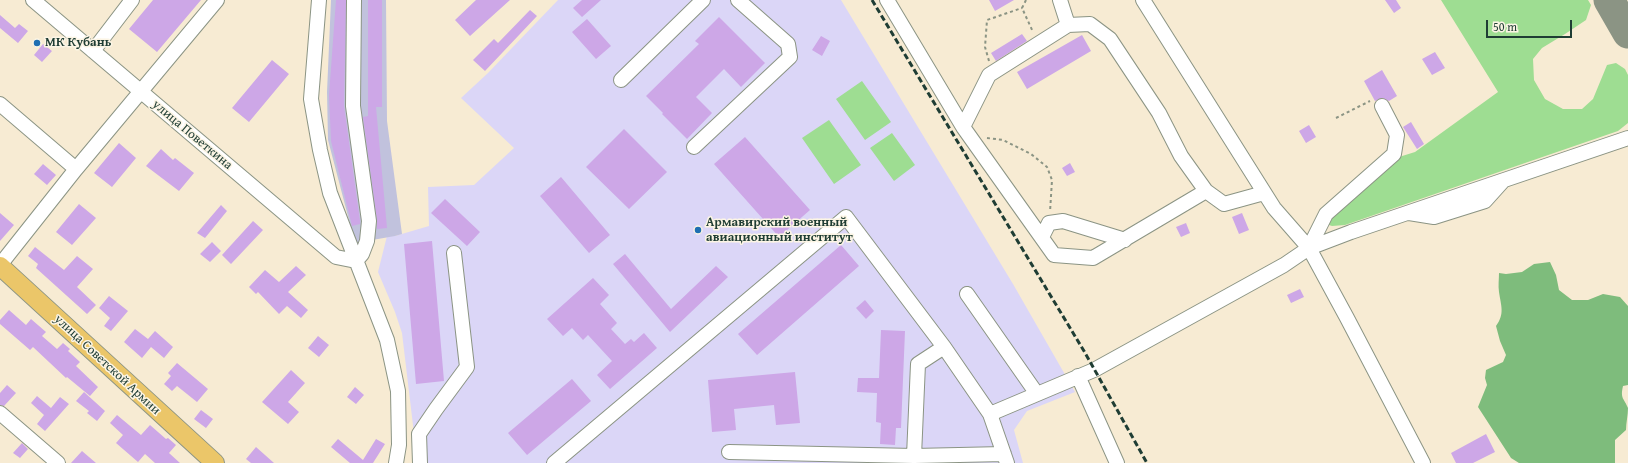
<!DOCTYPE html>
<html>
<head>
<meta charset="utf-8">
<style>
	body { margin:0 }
	#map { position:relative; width:1628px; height:463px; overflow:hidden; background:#f7ebd3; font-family:"Gentium Book Plus",serif }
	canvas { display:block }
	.scale { position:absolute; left:1486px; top:20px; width:86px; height:18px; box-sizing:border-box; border:2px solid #1f3d34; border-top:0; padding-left:5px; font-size:12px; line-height:14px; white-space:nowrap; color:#1f3d34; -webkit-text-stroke:3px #fcf5e5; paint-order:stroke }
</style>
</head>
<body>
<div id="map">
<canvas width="1628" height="463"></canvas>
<div class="scale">50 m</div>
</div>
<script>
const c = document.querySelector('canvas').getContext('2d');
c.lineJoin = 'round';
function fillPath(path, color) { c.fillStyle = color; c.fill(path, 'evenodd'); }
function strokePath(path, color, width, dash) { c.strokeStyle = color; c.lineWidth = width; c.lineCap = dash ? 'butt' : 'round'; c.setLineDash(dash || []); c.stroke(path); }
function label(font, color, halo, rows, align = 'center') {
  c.font = font + ' "Gentium Book Plus",serif'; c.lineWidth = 3; c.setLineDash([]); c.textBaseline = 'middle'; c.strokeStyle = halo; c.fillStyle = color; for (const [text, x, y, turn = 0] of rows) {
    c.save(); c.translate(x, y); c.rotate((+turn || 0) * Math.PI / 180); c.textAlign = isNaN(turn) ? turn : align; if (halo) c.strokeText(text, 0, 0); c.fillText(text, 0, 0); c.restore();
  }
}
fillPath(new Path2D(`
	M558,0H841L1013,284L1075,392L1027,411L1014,430L1023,463H415V442L402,333L395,312L378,272L387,236H395L429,226L428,187L474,185L514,148L461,98L488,73Z`), '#dbd6f7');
fillPath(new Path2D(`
	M331,0H386L387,121L402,234L395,236L355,243L328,140L327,92Z`), '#c1c2dd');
fillPath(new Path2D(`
	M1441,0H1588L1591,5L1586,20L1565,34L1542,48L1533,59L1534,80L1545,99L1563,109H1582L1593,99L1607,65L1616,63L1625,69L1628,75V123L1618,131L1345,225L1332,226L1326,224L1399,157L1415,152L1498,92Z
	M862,81L891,122L865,140L836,99Z
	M829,120L861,165L834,184L802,138Z
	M892,133L915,165L894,181L870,148Z`), '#9edd92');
fillPath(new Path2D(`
	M1550,262L1556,275L1559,290L1572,300H1588L1603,294L1620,297L1628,306V385L1623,386C1620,399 1624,398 1628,408C1628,415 1626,423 1626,430L1615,440V463H1519L1511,458L1478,407L1487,385L1485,378L1486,370L1503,362L1506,355L1500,341L1496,326C1505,314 1501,306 1499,292C1498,286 1499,279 1499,273L1506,274L1522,272L1534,264Z`), '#7ebc7c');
strokePath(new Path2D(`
	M1609,0L1628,33`), '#8b9484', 31);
fillPath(new Path2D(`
	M153,0H201L157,52L129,29Z
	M336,0H346L344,106L360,221V224L352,226L331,141L329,95Z
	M368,0H382V107H376L387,228L377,229V220L363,117L368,116Z
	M476,0H510L470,36L455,20Z
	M582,0H601L582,17L573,8Z
	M989,0H1014L995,11Z
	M1385,0H1396L1401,8L1394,13Z
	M530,10L537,16L485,71L473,60L494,39L498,43Z
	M0,15L15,28L19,24L28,31L18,43L0,28Z
	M719,17L765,63L741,87L724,69L696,97L712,113L687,139L662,114L663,113L646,96L699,44L695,41Z
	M587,19L611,46L596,59L572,32Z
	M1022,34L1027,41L996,61L991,53Z
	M1082,35L1091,51L1027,89L1017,72Z
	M821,36L830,41L822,56L812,50Z
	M43,44L52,51L42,62L34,55Z
	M1435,52L1445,68L1432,75L1422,59Z
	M272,60L289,74L249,122L232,108Z
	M1382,70L1397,96L1389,101L1382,98L1375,101L1364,81Z
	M1411,122L1424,144L1417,149L1403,127Z
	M1309,125L1316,137L1306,143L1299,131Z
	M624,129L667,172L629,209L586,167Z
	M745,137L810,210L779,237L714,164Z
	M119,143L136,158L112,187L94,173Z
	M161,149L173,160L175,158L194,173L179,191L146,166Z
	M1070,163L1075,172L1067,176L1062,168Z
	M43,164L56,175L47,185L34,174Z
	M561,177L610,235L589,253L540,196Z
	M445,199L480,232L467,246L431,213Z
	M79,204L96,218L72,245L56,232Z
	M221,205L227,211L205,238L197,233Z
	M0,213L14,225L0,241Z
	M1242,213L1249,230L1239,234L1232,217Z
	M253,221L263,230L231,264L222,255Z
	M1186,223L1190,233L1181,237L1176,227Z
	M432,241L444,381L416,384L404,244Z
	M212,242L221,251L210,262L200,254Z
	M841,245L859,266L757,355L738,334Z
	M35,247L64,270L77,256L93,269L77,287L96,305L87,314L36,268L38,264L28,256Z
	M625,254L671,309L716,266L728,277L670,332L613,264Z
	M296,266L306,275L288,292L308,310L301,318L287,306L279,314L258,292L256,294L249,287L265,270L279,282Z
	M593,278L609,295L600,304L617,323L611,329L625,344L631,339L634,342L644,333L657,348L610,389L597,375L612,361L588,335L583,340L572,328L563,336L547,319Z
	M1300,289L1304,297L1291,303L1287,295Z
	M109,296L128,311L111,331L104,326L110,318L99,308Z
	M865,300L874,311L866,319L856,308Z
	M9,310L26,325L31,319L46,332L42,336L57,349L63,343L70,349L68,351L80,362L76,366L98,387L90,396L67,377L66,378L33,347L30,350L0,324V320Z
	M135,329L148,339L155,331L173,347L164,358L151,347L142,358L124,342Z
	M881,330L905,331L901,428H896L895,445L880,444L881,423L876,422L877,393L857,392L858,378H879Z
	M318,336L329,345L319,357L308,348Z
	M177,363L208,389L197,402L177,386L172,391L164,384L171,376L168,373Z
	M291,370L305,383L288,402L299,412L288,424L262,402Z
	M795,372L800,423L776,425L774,405L734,409L736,430L712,432L708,380Z
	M572,379L591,401L527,455L508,433Z
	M7,385L16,393L4,406L0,405V393Z
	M355,387L364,395L356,404L347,397Z
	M84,392L105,411L97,421L87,413L89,411L76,401Z
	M37,396L51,408L60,397L69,404L45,431L37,424L44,415L31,403Z
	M201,410L213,419L206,428L194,419Z
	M117,415L141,435L150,425L166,439L168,438L176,445L169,453L180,463H155L145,454L138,462L116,443L123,435L110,423Z
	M1486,434L1495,452L1473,463H1456L1451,453Z
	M338,439L363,460L376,439L385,444L373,463H350L331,447Z
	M22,443L28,449L20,458L13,453Z
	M256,447L274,463H251L246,459Z
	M82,451L96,463H71Z`), '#cda7e7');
const minor = new Path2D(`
	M33,0L336,257L356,261
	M319,0L311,99L320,150L330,193L387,340L398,391L399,445L396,463
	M354,0L353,106L369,221L367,241L362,254L356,261
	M887,0L963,127L1054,255L1093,258L1206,191L1181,156L1159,113L1110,39L1090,24L1068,25L989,75L963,127
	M1060,0L1068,25
	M1143,0L1274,208L1309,248L1347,318L1423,463
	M93,51L132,0
	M621,80L703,0
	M0,104L76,169
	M694,147L790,57L788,44L738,0
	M1206,191L1224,204L1264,193
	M1409,213L1434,217L1485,201L1503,181
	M1042,237L1049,223L1063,221L1125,240
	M1309,248L1326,214L1394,154L1397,135L1382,106
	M0,265L76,169L217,0
	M967,294L1037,394
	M1078,376L1117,463
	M0,413L58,463
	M990,414L1007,463
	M729,452L914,456L1004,454
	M914,456L918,364L944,347
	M420,463L419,434L436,409L467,367L454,253
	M554,463L846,217L944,347L990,414L1094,370L1284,265L1309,248L1351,232L1628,138`);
const major = new Path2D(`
	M0,266L215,463`);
strokePath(minor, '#8b9484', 16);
strokePath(major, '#8b9484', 20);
strokePath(new Path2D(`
	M1026,0L1022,8L1033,32
	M989,61L985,47L987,20L1022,8
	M1336,118L1370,101
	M987,138L1003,140L1031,154L1047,167L1052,180L1050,212`), '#8b9484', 2, [3, 3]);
strokePath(minor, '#fff', 14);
strokePath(major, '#ebc669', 18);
strokePath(new Path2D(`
	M872,0L1084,351L1147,463`), '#1f3d34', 3, [6, 3]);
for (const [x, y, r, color] of [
	[37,43,4,"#1f6fb2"],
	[698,230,4,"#1f6fb2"]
]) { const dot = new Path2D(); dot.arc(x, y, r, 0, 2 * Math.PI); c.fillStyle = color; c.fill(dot); strokePath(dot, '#fcf5e5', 1.5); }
label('bold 13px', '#1f3d34', '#fcf5e5', [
	["МК Кубань",45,43],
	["Армавирский военный",706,223],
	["авиационный институт",706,238]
], 'left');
label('13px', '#1f3d34', '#fcf5e5', [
	["улица Поветкина",192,135,40],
	["улица Советской Армии",107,365,43]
]);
</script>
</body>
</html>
